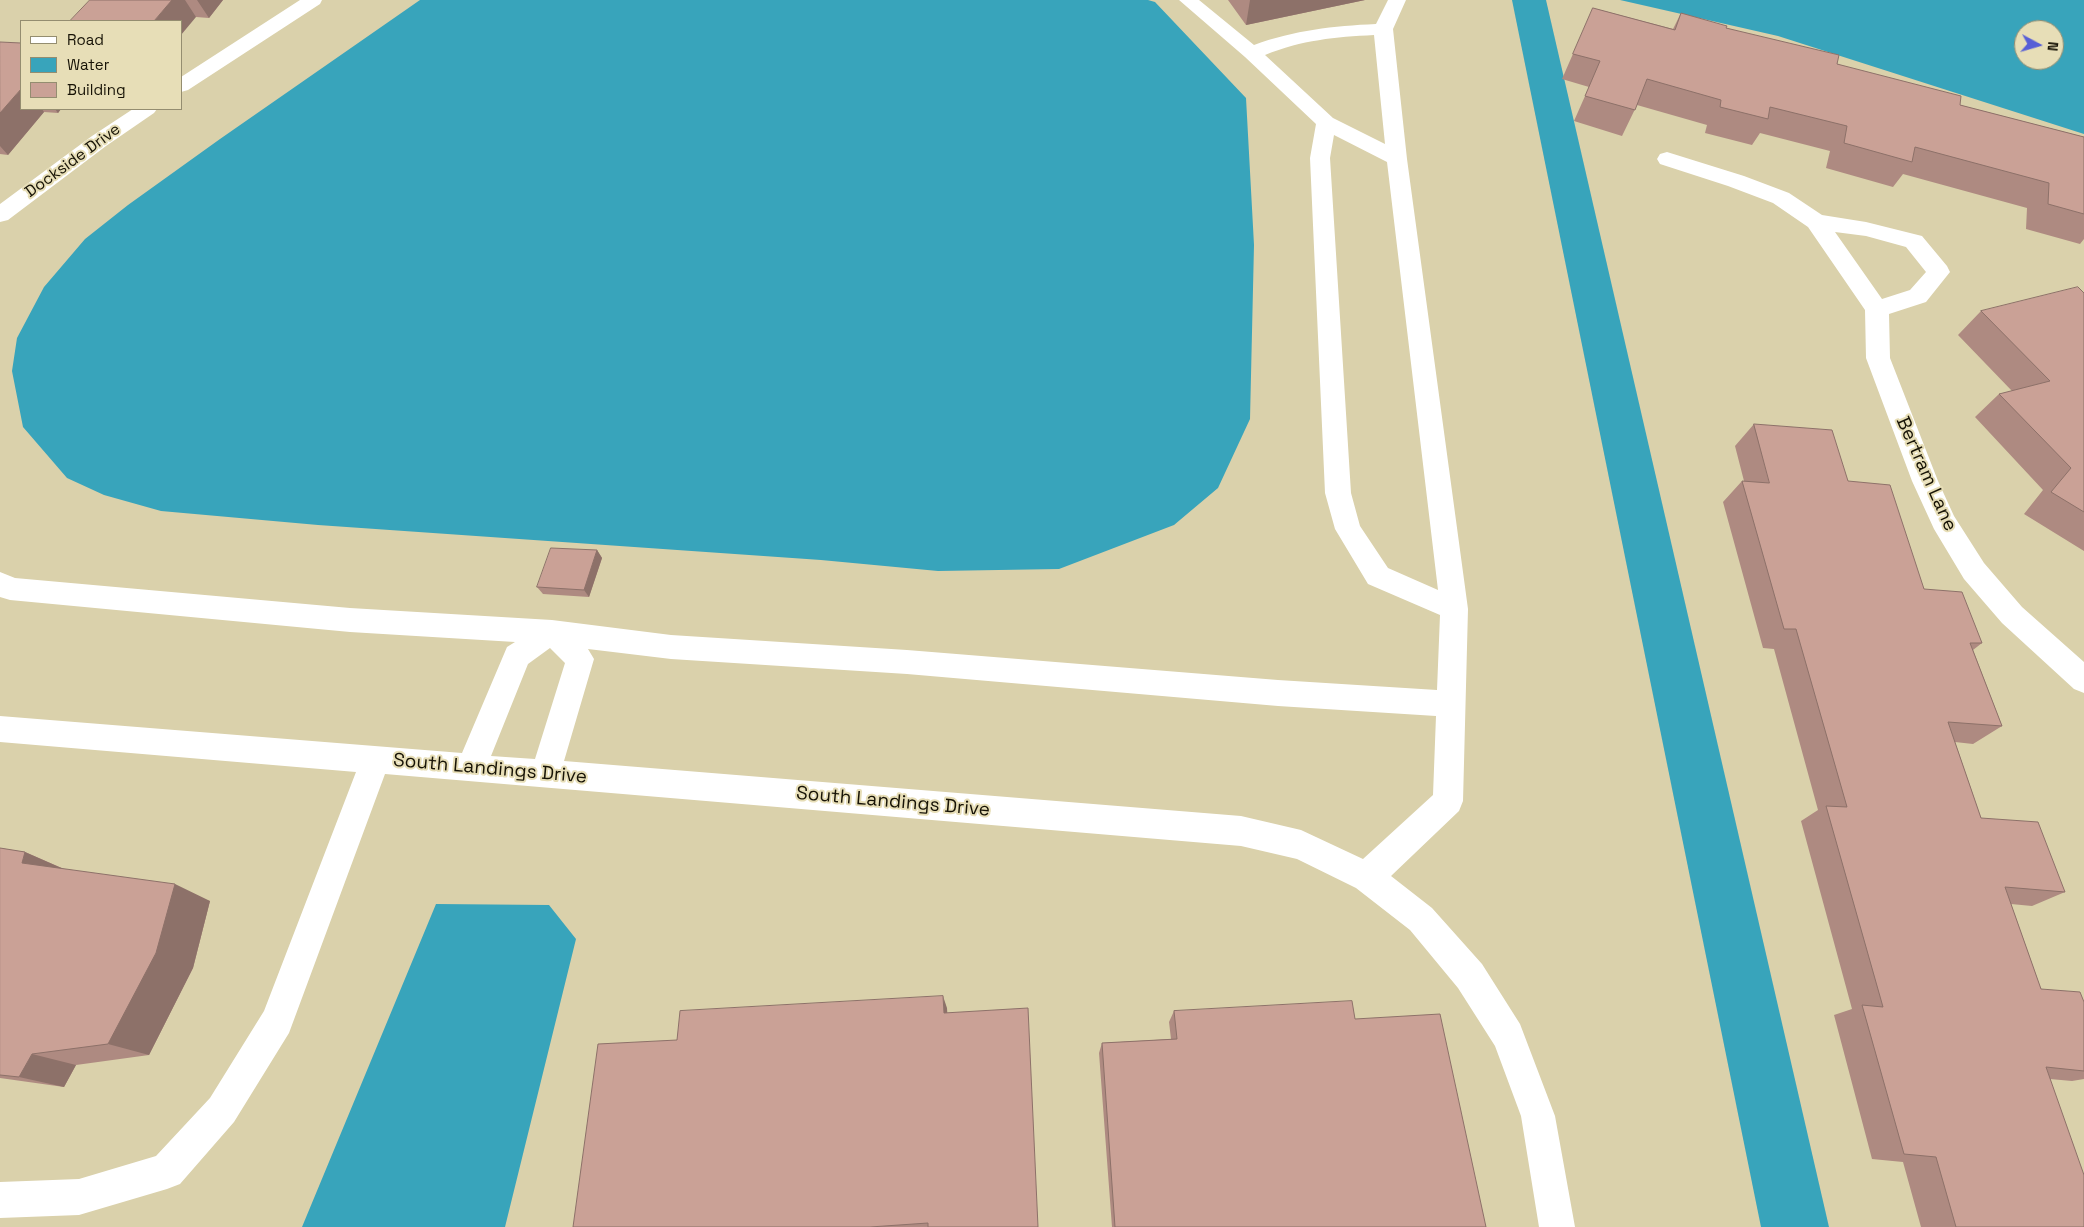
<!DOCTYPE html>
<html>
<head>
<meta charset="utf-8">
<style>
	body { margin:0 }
	#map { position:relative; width:2084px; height:1227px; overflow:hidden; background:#dad1ab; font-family:"Space Grotesk",sans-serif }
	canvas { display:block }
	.legend { position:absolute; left:20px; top:20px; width:162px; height:90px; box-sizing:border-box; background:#e7deb7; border:1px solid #948d70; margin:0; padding:6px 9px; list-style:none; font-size:15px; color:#171306 }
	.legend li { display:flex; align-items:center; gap:10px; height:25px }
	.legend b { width:25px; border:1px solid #948d70 }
	.north { position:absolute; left:2014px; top:20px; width:50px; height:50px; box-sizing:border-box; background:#e7deb7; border:1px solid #948d70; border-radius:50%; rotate:96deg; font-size:14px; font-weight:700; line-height:20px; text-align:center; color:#171306 }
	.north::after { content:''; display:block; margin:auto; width:18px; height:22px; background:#575fd6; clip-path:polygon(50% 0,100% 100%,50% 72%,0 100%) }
</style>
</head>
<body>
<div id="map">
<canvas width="2084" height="1227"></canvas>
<ul class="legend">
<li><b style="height:6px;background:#fff"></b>Road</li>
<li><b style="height:14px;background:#38a4bb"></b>Water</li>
<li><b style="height:14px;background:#caa196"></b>Building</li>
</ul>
<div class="north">N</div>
</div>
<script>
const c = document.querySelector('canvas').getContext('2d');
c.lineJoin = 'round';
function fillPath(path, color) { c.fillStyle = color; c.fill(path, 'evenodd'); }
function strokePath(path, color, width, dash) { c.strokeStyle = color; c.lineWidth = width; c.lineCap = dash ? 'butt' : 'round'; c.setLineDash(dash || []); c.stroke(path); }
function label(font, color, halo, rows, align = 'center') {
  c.font = font + ' "Space Grotesk",sans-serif'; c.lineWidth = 4; c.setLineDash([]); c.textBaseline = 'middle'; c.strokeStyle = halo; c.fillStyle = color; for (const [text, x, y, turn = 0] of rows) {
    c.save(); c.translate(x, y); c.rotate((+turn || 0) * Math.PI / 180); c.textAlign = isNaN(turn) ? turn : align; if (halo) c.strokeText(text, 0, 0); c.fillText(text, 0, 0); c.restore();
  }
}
fillPath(new Path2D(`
	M420,0H1148L1155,2L1246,98L1254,245L1250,419L1218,488L1174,525L1059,569L938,571L821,560L318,525L161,511L104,495L67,478L23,427L12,371L17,338L44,287L85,239L128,205L220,139Z
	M1620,0H2084V134L1778,36ZM2024,30H2054V60H2024Z
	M436,904L549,905L576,939L505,1227H302Z`), '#38a4bb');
fillPath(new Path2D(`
	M1512,0H1546L1829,1227H1761Z`), '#38a4bb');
fillPath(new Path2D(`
	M300,0H322L320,4L188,90L181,92V77Z
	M1179,0H1199L1254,45C1295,30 1333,26 1376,24L1388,0H1406L1393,29L1407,159L1468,609L1463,801L1459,811L1391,876L1432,908L1482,964L1520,1024L1555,1116L1575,1227H1539L1521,1116L1495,1046L1458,988L1410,930L1356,888L1297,859L1241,846L385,774L289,1033L234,1122L180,1184L167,1189L79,1215L0,1218V1182L79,1179L156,1156L210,1098L264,1011L356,772L0,742V716L462,753L507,647L515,642L350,632L10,600L0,597V572L15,578L350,608L552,620L671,635L907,650L1278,680L1437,690L1440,615L1368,584L1335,529L1325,493L1310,158L1316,124L1245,57ZM1374,35L1385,144L1333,118L1265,55C1302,40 1335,37 1374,35ZM1334,135L1387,162L1438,590L1388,568L1360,526L1351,493L1330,158ZM550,648L565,663L535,759L491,756L528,664ZM588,649L671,659L907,674L1278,706L1436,716L1433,795L1363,859L1301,830L1241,816L564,761L594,659Z
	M133,109H157L154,113L106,146L8,220L0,222V204L92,136Z
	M1667,152L1744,176L1789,193L1822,215L1866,222L1922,236L1947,266L1950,272L1926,302L1889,314L1890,358L1938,481L1954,516L1984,563L2022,607L2084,662V693L2074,689L2002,623L1964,579L1934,529L1912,481L1866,358L1865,310L1808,227L1773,203L1728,186L1660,164L1657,159L1660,154ZM1835,232L1866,236L1906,247L1926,272L1910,290L1882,299Z`), '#fff');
fillPath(new Path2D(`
	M90,0H223L209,18L196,17Z
	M1228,0H1365L1246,25Z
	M1593,8L1673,29L1681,13L1837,64L1960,105L2084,137V239L2080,244L2026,229L2027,208L1903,174L1893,187L1826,168L1830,151L1760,133L1752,145L1705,133L1707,125L1637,105L1622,136L1574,121L1589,87L1562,79Z
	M0,42L21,109H61L58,113L44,112L8,155L0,154Z
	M2084,293V551L2024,514L2043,490L1975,417L1999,394L2012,391L1958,335L1981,311Z
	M1754,424L1848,481L1924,589L1982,643L1973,650L2002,726L1973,744L1955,742L1981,818L2065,892L2032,906L2011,904L2041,989L2084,1002V1079L2072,1081L2050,1079L2084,1227H1921L1903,1162L1872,1159L1834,1015L1852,1009L1801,821L1818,810L1774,649L1763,648L1723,502L1742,481H1744L1735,446Z
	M597,550L602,558L589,597L543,594L537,587Z
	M0,848L25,852L64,869L210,901L193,968L149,1055L76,1065L64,1087L0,1078Z
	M947,1008V1013L1038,1227H573L677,1040Z
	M1174,1011L1355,1019L1486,1227H1112L1099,1053L1102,1043L1171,1039L1169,1022Z`), '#ae8a81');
fillPath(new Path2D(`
	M172,0H185L196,17L181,35V21H154Z
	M197,0H223L209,18Z
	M1250,0H1365L1246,25Z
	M21,89V109H42L44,112L8,155L0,146V113Z
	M55,109H61L58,113Z
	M597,550L602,558L589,597L584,590Z
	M25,852L66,870L22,863Z
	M175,884L210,901L193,968L149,1055L108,1044Z
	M943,996L947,1008L948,1025L944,1013Z
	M32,1054L76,1065L64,1087L19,1077Z`), '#8d7169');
const building = new Path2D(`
	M90,0H172L154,21H70Z
	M1593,8L1675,30L1681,13L1727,26L1726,28L1839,55L1837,64L1961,96L1960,105L2084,137V214L2048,204L2049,183L1915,147L1912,162L1844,143L1847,126L1770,107L1768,119L1720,107L1721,100L1647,79L1635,110L1585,96L1600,61L1573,54Z
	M0,42L21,43V89L0,113Z
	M2078,287L2084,293V512L2051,492L2071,468L1999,394L2050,381L1981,311Z
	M1754,424L1832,430L1848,481L1890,485L1924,589L1962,592L1982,643H1970L2002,726L1948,722L1981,818L2038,822L2065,892L2005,887L2041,989L2080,992L2084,1002V1071L2046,1067L2084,1175V1227H1956L1936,1157L1904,1154L1862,1005L1883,1007L1826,806L1847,807L1796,629H1784L1742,481L1769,483Z
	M551,548L597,550L584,590L537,587Z
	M0,848L25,852L22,863L175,884L156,953L108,1044L32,1054L19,1077L0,1075Z
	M943,996L944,1013L1028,1008L1038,1227H928V1223L870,1227H573L598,1044L677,1040L680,1011Z
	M1352,1001L1355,1019L1440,1014L1486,1227H1115L1102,1043L1177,1039L1174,1011Z`);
fillPath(building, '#caa196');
strokePath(building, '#8d7169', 1);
label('16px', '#171306', '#e7deb7', [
	["Dockside Drive",73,161,-36]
]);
label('19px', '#171306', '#e7deb7', [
	["Bertram Lane",1926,474,66],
	["South Landings Drive",490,769,5],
	["South Landings Drive",893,802,5]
]);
</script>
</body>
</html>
